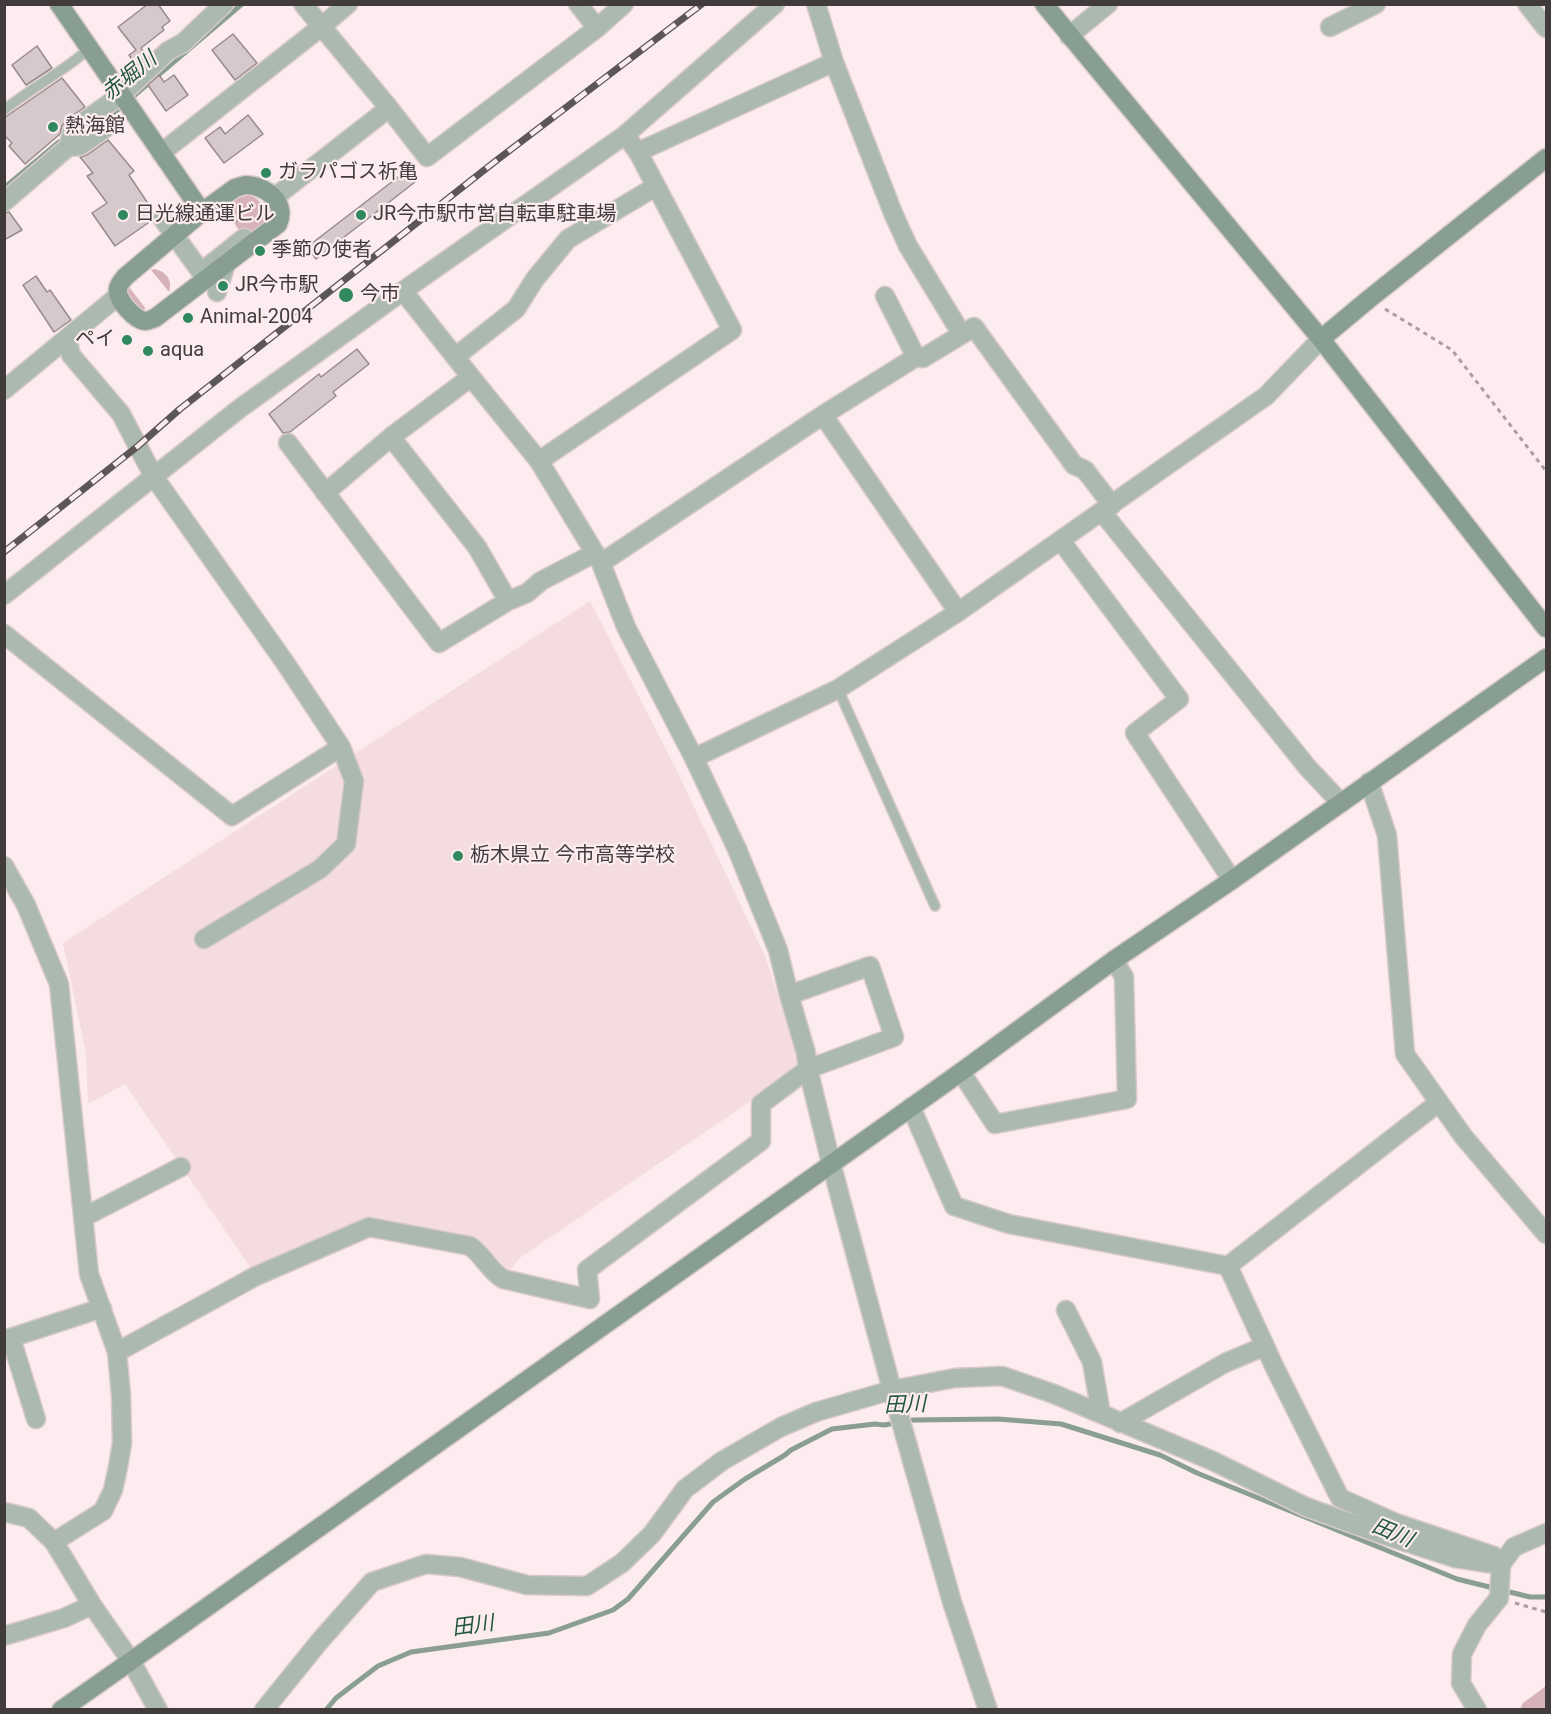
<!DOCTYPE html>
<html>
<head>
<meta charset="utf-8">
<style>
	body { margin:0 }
	#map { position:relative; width:1551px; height:1714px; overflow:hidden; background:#fcecef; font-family:Roboto,sans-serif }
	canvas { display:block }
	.frame { position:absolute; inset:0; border:6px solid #413b3c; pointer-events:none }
</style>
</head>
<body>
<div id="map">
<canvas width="1551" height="1714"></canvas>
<div class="frame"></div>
</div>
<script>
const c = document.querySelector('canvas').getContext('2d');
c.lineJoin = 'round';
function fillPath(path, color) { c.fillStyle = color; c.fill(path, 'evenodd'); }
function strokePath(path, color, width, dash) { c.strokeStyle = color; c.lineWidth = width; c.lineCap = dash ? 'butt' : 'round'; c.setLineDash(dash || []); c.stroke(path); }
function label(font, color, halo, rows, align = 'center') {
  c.font = font + ' Roboto,"Noto Sans JP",sans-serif'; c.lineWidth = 4.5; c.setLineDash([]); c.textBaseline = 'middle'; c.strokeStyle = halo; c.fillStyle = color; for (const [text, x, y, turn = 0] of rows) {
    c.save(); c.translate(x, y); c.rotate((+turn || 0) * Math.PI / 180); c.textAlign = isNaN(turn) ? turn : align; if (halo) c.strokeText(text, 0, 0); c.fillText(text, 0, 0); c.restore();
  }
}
fillPath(new Path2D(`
	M590,601L676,769L765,956L801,1067L521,1257L504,1276L479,1249L369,1223L254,1273L125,1084L88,1104L86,1054L63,943Z`), '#f4dce0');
fillPath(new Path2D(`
	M249,195C262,199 271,214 261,227C257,232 251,236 246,240L225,210L238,198Z
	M155,269C167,272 173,281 169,292L151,270Z
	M129,287L146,309H138L130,303L127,293Z
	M1546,1686V1709H1520L1523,1703Z`), '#d7b2ba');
strokePath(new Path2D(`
	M103,119L116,111L242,4
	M4,188L59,142L66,139
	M326,1710L336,1698L378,1666L411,1652L549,1633L613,1610L628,1599L713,1502L745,1479L785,1455L791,1450L832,1429L875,1424L884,1425L913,1420L998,1419L1061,1424L1160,1455L1197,1473L1457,1579L1530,1597H1546`), '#8a9f91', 5);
const building = new Path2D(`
	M148,4H158L170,21L162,27L164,30L141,48L146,56L136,66L129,55L136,50L118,27Z
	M233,34L257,63L235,80L212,50Z
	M37,46L52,68L26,85L12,65Z
	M159,75L164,82L174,75L188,95L166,111L148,85Z
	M62,78L85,107L66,120L62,126L60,134L25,164L9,146L12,143L4,135V118Z
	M248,115L263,134L224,163L205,138L220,127L225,134Z
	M108,140L134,171L129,175L151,208L152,213L148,223L115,246L92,213L107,203L87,176L93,173L80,157L87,155Z
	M406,171L415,182L316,259L307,247Z
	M9,212L22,230L4,240V213Z
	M36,276L47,292L50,290L71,320L54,332L23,285Z
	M357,349L369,364L333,392L336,396L290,432L283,433L269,414L319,374L321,377Z`);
fillPath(building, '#d7c8cb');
strokePath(building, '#988a8d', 1.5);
const lane = new Path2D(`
	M4,110C32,88 62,72 89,49
	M838,689L935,906`);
const street = new Path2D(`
	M303,4L389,108L427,157L597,28L624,4
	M578,4L597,28
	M816,4L834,62L893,213L908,246L961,333
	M1527,4L1546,28
	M1330,27L1376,4
	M1069,36L1108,4
	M68,147L80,146L111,124
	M638,152L834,62
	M161,153L321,27L348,4
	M275,197L389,108
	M4,202L68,147L73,129L121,95L168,51L183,43L224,4
	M162,218L201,272L226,264L217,292
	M210,265L244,238
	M403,291L471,377L539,461L601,563L626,627L694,758L737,849L778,950L789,995L806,1053L808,1069L831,1163L892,1390L952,1602L988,1710
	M885,296L916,357L923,358L974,327L1074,465L1085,470L1112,505
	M67,338L71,355L121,414L154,477L286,664L341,747L354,781L346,844L320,869L204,939
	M455,357L516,309L535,279L568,239L655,187
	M4,390L118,296
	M823,415L958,612
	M391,437L477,547L508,601
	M288,443L439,643L508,601L527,593L541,581L595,553
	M539,461L732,330L638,152L625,135
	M325,493L391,437L471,377
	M1102,512L1308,768L1341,803
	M1061,541L1179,699L1135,733L1232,880
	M601,563L823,415L916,357
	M4,595L239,409L403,291L625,135L775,4
	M4,634L232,816L341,747
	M694,758L838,689L958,612L1266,396L1321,339
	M1369,782L1387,835L1405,1054L1463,1136L1546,1234
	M4,866L26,905L59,984L89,1274L117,1352L121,1395L122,1443L118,1467L113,1490L103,1511L54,1542L29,1518L4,1512
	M961,1072L995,1124L1127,1099L1124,977L1114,960
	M911,1107L954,1206L1009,1224L1228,1266L1275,1368L1340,1498L1396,1523L1494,1556
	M84,1217L181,1167
	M1228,1266L1438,1103
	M1066,1310L1092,1362L1101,1414
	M11,1338L36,1419
	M4,1340L102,1308
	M117,1352L256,1276L369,1227L470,1246C483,1255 489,1270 503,1279L590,1299L587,1270L761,1141V1104L808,1069L894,1037L870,966L789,995
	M1120,1423L1225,1363L1265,1346
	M54,1542L92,1605L131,1661L158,1710
	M4,1636L64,1618L92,1605
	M264,1710L319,1642L372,1582L426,1564L460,1567L527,1585L587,1586L622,1563L652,1534L685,1489L722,1461L781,1427L816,1412L892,1390L955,1378L1002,1376L1054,1394L1213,1461L1306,1507L1381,1534L1455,1558L1501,1565
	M1477,1710L1461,1683L1462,1654L1477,1625L1499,1598L1501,1565L1505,1559L1514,1547L1546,1533`);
const secondary = new Path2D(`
	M59,4L202,212
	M1044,4L1321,339L1546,628
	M245,185C265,185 288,202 278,224L155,318C152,319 149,321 145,321C135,320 116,300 118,289C118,285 122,281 125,277L202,212L235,188Z
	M1321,339L1369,299L1546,158
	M61,1710L131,1661L961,1072L1114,960L1232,880L1546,658`);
strokePath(lane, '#d7c9cb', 12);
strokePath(street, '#d7c9cb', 21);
strokePath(secondary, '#d7c9cb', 21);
strokePath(new Path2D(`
	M235,222L241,218L254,220
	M1385,309L1452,350L1546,471
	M1515,1603L1546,1612`), '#aa9ea1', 3, [4.5, 4.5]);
strokePath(lane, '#abb9b0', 9);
strokePath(street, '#abb9b0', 18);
strokePath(secondary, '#889e91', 18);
const rail = new Path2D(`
	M4,552L138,446L180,409L497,160L702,4`);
strokePath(rail, '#5d5657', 7);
strokePath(rail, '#fcecef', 4.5, [14]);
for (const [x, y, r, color] of [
	[53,127,6,"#30895e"],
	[266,173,6,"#30895e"],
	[123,215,6,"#30895e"],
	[361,215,6,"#30895e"],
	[260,251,6,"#30895e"],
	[223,286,6,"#30895e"],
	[346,295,8,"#30895e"],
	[188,318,6,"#30895e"],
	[127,340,6,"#30895e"],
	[148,351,6,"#30895e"],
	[458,856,6,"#30895e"]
]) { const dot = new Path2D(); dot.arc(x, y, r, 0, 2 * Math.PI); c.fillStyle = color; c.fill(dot); strokePath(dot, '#fcecef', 2); }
label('20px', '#413b3c', '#fcecef', [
	["熱海館",65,127],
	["ガラパゴス祈亀",278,173],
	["日光線通運ビル",135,215],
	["JR今市駅市営自転車駐車場",373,215],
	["季節の使者",272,251],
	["JR今市駅",235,286],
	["今市",360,295],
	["Animal-2004",200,318],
	["ペイ",115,340,"right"],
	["aqua",160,351],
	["栃木県立 今市高等学校",470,856]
], 'left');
label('italic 21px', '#20573c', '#fcecef', [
	["赤堀川",130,77,-39],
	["田川",905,1406,-2],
	["田川",1392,1534,23],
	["田川",473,1627,-8]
]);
</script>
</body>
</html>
